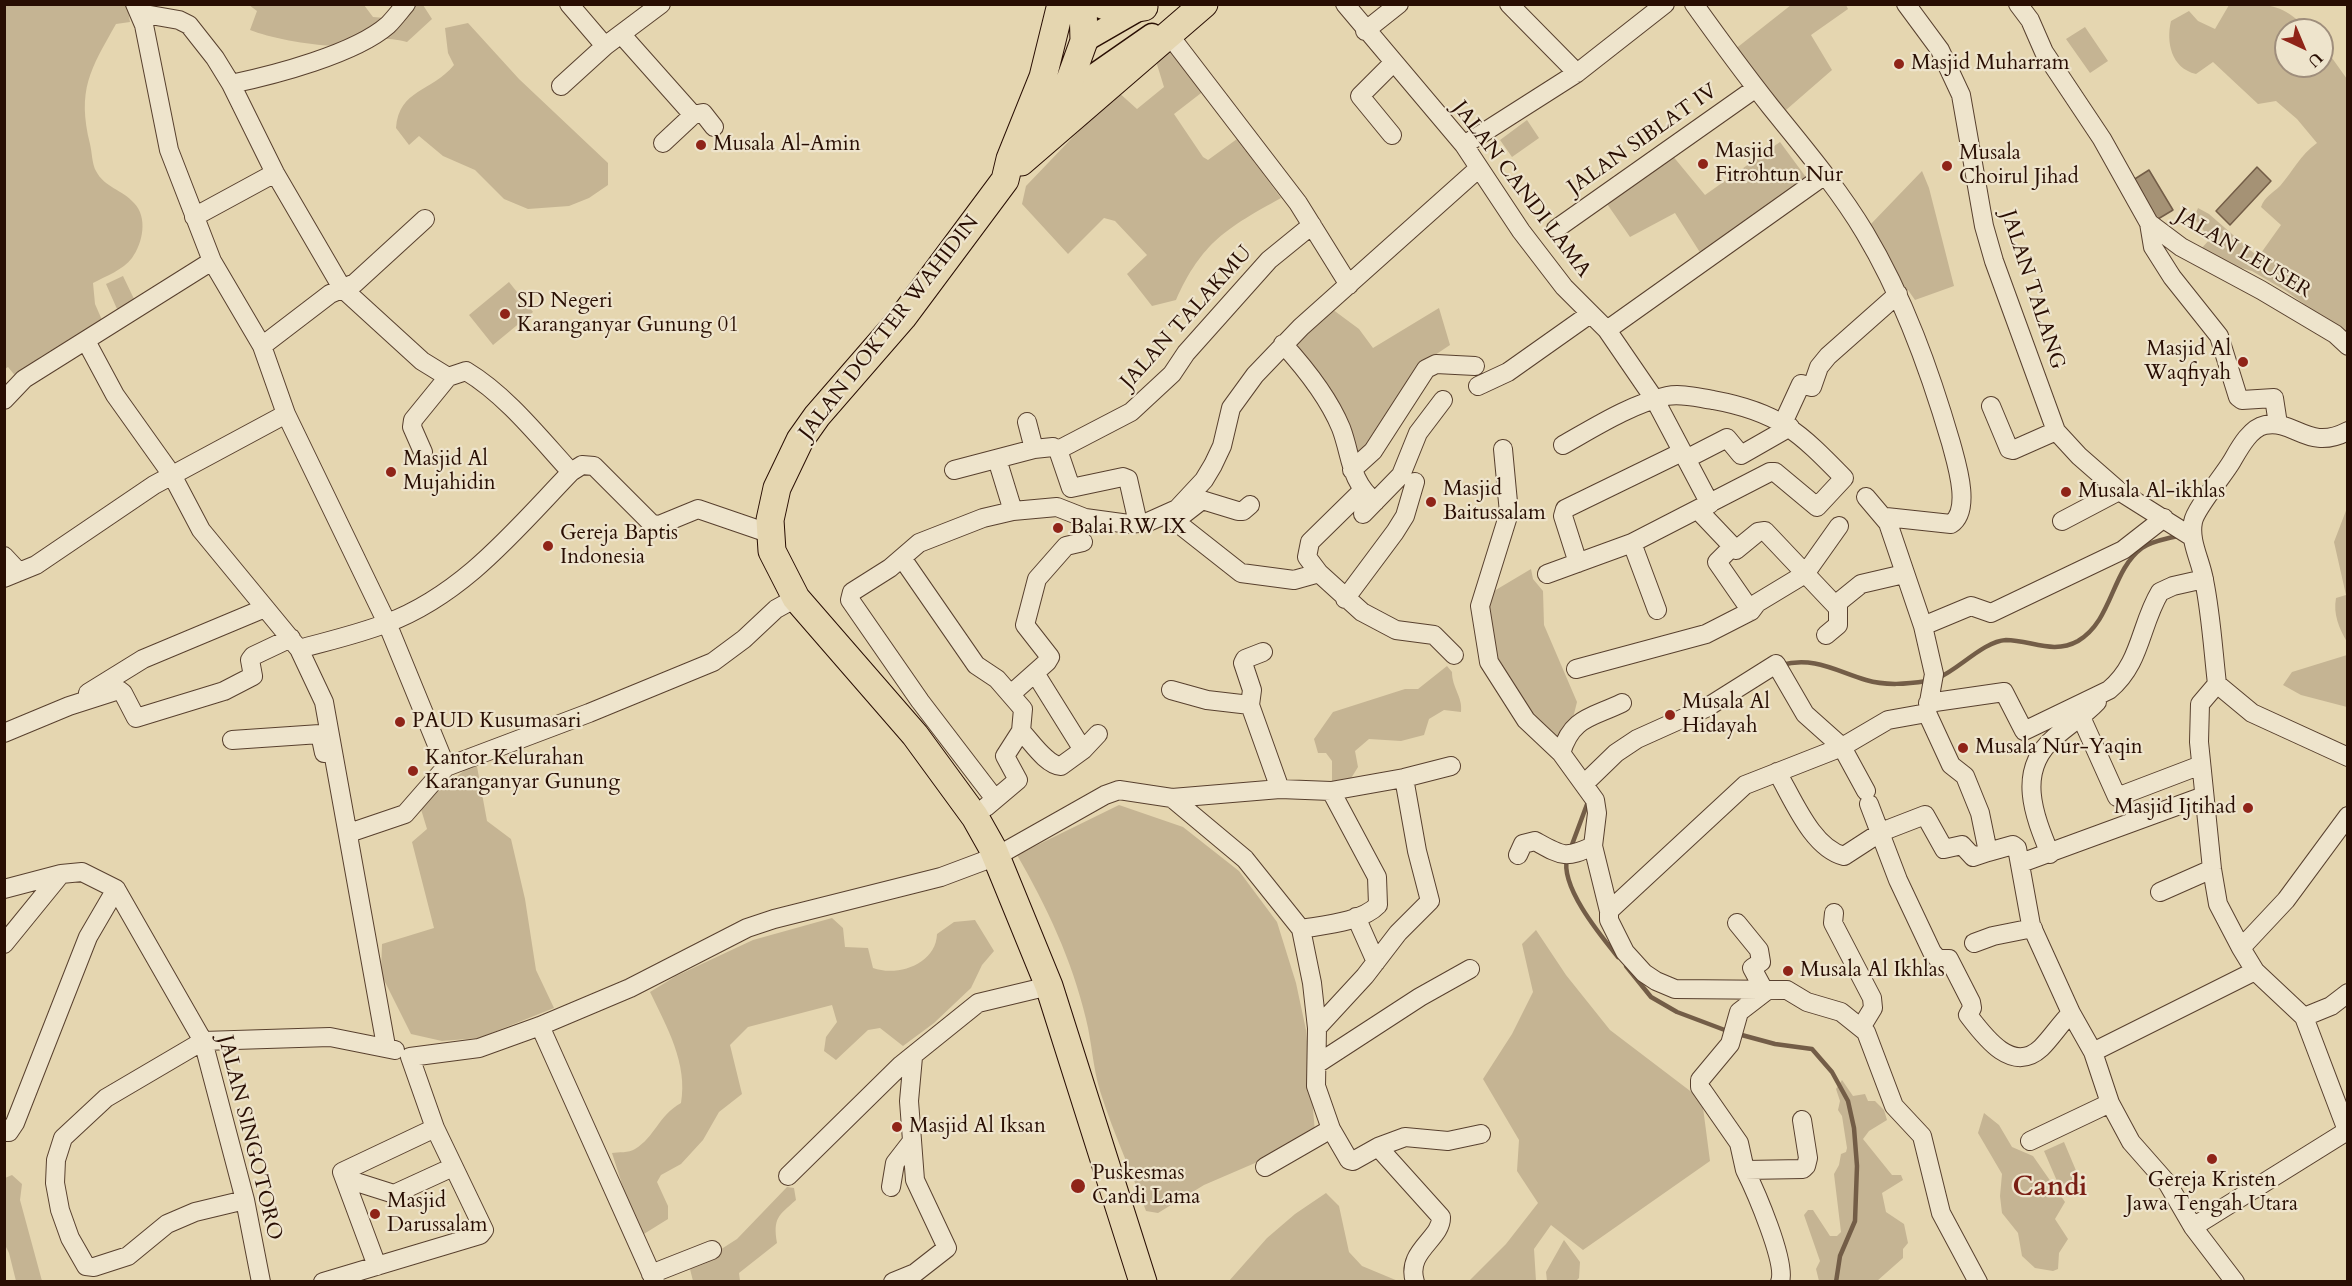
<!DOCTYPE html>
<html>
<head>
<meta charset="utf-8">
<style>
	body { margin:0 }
	#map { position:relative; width:2352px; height:1286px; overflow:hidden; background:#e5d6b0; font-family:Cardo,serif }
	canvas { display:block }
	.frame { position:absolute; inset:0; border:6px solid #290e03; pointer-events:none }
	.north { position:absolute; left:2274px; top:18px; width:60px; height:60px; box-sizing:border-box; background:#eee4cc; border:2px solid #9f8e7c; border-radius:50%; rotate:136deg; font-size:16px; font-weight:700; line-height:24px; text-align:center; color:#290e03 }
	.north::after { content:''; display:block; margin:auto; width:21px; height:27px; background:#8f2418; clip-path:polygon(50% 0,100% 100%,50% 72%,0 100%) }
</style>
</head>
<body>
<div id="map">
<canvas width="2352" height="1286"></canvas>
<div class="frame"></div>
<div class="north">U</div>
</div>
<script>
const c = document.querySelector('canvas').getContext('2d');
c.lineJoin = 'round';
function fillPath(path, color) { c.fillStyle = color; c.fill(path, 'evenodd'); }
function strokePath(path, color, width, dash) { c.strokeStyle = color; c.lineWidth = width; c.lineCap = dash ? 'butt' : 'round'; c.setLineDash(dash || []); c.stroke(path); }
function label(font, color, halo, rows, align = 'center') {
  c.font = font + ' Cardo,serif'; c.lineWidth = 4.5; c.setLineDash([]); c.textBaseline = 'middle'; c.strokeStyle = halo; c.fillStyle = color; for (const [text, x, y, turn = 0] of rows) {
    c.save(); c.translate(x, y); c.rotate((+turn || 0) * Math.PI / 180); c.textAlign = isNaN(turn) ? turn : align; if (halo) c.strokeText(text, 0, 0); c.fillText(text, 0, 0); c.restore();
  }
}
fillPath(new Path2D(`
	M5,5H127L130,22L116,24C90,70 77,90 90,144C92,152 92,164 96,171C104,187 123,190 134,203C148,217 143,243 132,258C123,270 106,276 93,283L95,304L102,320L40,357L17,378L8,367L5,369Z
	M249,5H364L373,17L386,18L405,5H423L432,19L407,42C376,35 370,40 342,45C321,48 270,38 250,30L257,11Z
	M1791,5H1846L1848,9L1811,35L1832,70L1786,110L1734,50Z
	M2229,5C2270,5 2278,1 2309,30H2286V66H2322V44L2347,79V332L2324,322L2316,313L2286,291L2252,271L2213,260L2200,250L2210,239L2194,218L2198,208L2209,214L2256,255L2261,253L2281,225L2261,207C2265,196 2272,194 2280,186C2293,171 2300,155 2317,143L2297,119L2276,101L2258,104L2213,62L2196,74C2171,68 2166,42 2171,21L2189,11L2198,21L2215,29Z
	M468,23L519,79L608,163V185L589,198L569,206L528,209L504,199L475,170L443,156L419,136L409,145L396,128C399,89 432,92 454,65L448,53L445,28Z
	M2085,27L2108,61L2090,73L2066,39Z
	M1173,47L1205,90L1174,114L1203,157L1208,160L1237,139L1281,198C1227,228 1202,242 1176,300L1152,306L1127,274L1147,255L1115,221L1104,218L1068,254L1022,204L1026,186L1117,91L1137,109L1164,87L1155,58Z
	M1527,120L1539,138L1512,157L1500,140Z
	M1780,142L1811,184L1701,254L1675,213L1630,237L1605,201L1672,155L1705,195Z
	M1922,171L1929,188L1954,286L1915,300L1908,290L1901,292L1870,225Z
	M123,276L135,301L117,309L106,284Z
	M509,282L533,312L493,345L469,315Z
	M1439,308L1450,345L1423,363L1374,442L1352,457L1297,350L1298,339L1332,309L1359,329L1373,348Z
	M2347,508V642C2339,628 2333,614 2336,598L2346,595L2334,542Z
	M1531,569L1533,579L1543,591L1544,625L1577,702L1572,722L1558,737L1546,731L1536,721L1498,658L1489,608V594Z
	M2347,655V707L2301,695L2283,685L2292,672Z
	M1447,666L1452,672C1452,688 1463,697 1461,712L1444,710L1429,719L1424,735L1401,741L1369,739L1355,751L1358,767L1350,780L1332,783V761L1326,753H1318L1314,739L1333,712L1405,689H1418Z
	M476,761L487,821L511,839L525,899L536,970L554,1008L479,1038L442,1041L411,1034L381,974L382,944L434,928L412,842L427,829L420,806Z
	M1119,805L1183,827L1239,871L1277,922L1296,983L1306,1030L1315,1132L1276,1154L1204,1185L1158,1213L1146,1211C1131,1171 1113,1132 1100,1091C1093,1068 1092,1043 1086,1019C1072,960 1047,907 1017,855Z
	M832,918L843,928L845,947L868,948L873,968C898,977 936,964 937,934L954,922L975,920L994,951L982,965L971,988L934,1023L903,1046L880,1028L868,1030L836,1060L824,1051L826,1037L837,1022L832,1005L748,1027L730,1045L742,1094L719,1112L703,1140L681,1164L661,1175L657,1182L668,1206V1219L639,1237L612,1153C618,1152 629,1153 635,1149C655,1137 658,1116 681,1103C688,1064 667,1027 650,992L676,976L753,940Z
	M1536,930L1566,975L1610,1030L1702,1100L1710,1161L1583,1250L1551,1225L1534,1249L1536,1281L1468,1282L1506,1244L1538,1203L1517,1171L1519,1140L1483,1079L1512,1034L1533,992L1522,944Z
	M1842,1080L1853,1096L1865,1094L1868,1101H1875L1884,1110L1887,1120L1869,1131L1863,1139L1892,1175H1901L1903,1180L1882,1193L1886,1212L1904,1224L1908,1243L1903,1249V1258L1877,1281H1819L1816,1269L1820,1261L1804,1215L1808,1210H1813L1830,1236H1837L1841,1232L1834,1174L1839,1165L1841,1154L1846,1152L1847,1148L1842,1116L1838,1110L1840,1101L1836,1089Z
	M1984,1113L1999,1125L2012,1147L2033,1156L2065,1202L2055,1219L2068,1239L2059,1253L2058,1269L2053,1271L2035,1268L2022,1256L2018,1233L2002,1213L2000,1196L2002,1174L1978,1133Z
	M2064,1142L2080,1180L2060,1188L2044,1151Z
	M12,1175L22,1184L20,1200L42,1281H16L9,1253L5,1245V1178Z
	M787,1187L794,1188L796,1200C778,1216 773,1218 777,1243L739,1273L740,1281H693L690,1269L737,1239Z
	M1326,1193L1339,1206L1349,1252L1362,1266L1398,1281H1229L1267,1238L1295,1214Z
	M1564,1240L1580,1262L1579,1278L1576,1281H1547L1546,1272Z`), '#c5b493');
const water = new Path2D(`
	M2257,167L2271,181L2230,225L2216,211Z
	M2149,170L2173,210L2153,222L2130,182Z`);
fillPath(water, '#a59275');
strokePath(water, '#735d47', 1.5);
strokePath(new Path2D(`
	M1781,665C1814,656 1836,671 1866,680C1886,686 1907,684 1927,681
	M1938,678C1958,670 1984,641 2006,640C2031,640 2053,655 2078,641C2113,620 2111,571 2142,548C2151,541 2167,539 2177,536
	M1570,850L1589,799
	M1567,858C1560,887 1601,936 1618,957
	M1626,966L1651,997L1677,1012L1730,1032
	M1738,1034L1775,1044L1812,1049L1832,1072L1848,1101L1854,1128L1857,1166L1855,1221L1840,1256L1836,1282`), '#735d47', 4.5);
const minor = new Path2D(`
	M135,4L144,25L169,150L212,261L262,346L286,414L387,623L446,767
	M569,4L605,46L661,4
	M1345,4L1464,145L1521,231L1564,287L1607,330L1655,400L1710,504
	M1509,4L1577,73
	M1694,4C1719,39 1744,73 1770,106C1803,147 1838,188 1865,233C1904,298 1930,371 1951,443C1956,462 1972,510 1951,524L1886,517
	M1906,4L1940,50L1961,95L1984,226L1994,261L2056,431L2079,456L2119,491L2192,537
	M2018,4L2030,20L2044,52L2102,139L2149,223L2181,247L2261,290L2335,334L2348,346
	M139,13L179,20L189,25L215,58L231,84L275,173L342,288L422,361L448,377L466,371C506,395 539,437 571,472
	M1365,31L1399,4
	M621,34L693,115L663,143
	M1170,36L1298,203L1349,285
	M231,84C274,75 355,54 388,25C394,19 400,11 406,4
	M561,86L605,46
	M693,115L703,113L714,127
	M1392,135L1360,96L1393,63
	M1464,145L1577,73L1665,4
	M194,217L275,173
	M2149,223L2153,247L2172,277L2219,336L2238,397L2242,400L2274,398L2278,424
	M1556,229L1756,88
	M1607,330L1825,175
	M86,341L115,395L172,475L201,530L299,649L324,702L386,1046
	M1283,344C1304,367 1329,399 1341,428C1352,457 1349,480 1375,502
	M262,346L330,294L355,283L425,219
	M1478,386L1508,372L1590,314
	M4,400L24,379L212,261
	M1991,406L2009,449L2013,450L2056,431
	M1027,422L1034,449
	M1783,423L1801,384L1812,387L1819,367L1828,356L1898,294
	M2348,431C2308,452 2295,419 2265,425C2250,428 2239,449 2232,461C2224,475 2195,509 2193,522C2189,541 2201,561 2204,580C2211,614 2213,649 2217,684L2252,713L2348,757
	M1503,449L1509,513L1480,606L1489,662L1526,720L1561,753L1595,800L1597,813L1593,846L1609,911V920L1625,952L1644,973L1656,981L1675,989L1787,990L1807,1002L1841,1012L1866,1032L1894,1106L1922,1136L1941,1213L1978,1282
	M1058,450L1131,412L1172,374L1186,353L1269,260L1312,225
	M423,452L412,427L413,420L448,377
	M997,459L1013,511
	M1686,459L1727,438L1741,455L1790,427
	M954,470L1034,449L1053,447L1058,450L1071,488L1123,477L1128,479L1138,523
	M1352,470L1373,451L1426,369L1436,364L1475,366
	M1362,491L1310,542L1307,557L1319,573L1362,612L1396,630L1434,635L1454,655
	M1866,497L1888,523L1923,626L1934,674L1927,713L1951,765L1965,776L1980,813L1988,852L2013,845L2017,848L2031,925L2071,1013L2093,1052L2255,971
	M1698,510L1736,550L1758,532L1765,531L1835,605L1861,584L1904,574
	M1184,514L1202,500L1238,511H1243L1250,505
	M1363,514L1401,475L1418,433L1443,400
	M1175,521L1241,573L1294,580L1319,573
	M2062,521L2119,491
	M1632,543L1657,610
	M1732,547L1717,562L1751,611
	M4,556L19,572
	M902,558L976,665L997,679L1023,709L1021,731C1031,741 1046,765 1061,766L1083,750L1098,734
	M1578,563L1563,516L1565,509L1682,452
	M1547,574L1632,543L1770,472H1775L1817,507L1844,478C1799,432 1779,412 1713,400C1699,398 1682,393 1667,396C1631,404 1595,427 1563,445
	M4,578L36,565L154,485L286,414
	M1345,599L1395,532L1405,516L1415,482
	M1923,626L1971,606L1991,613L2123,550L2164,518
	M1826,635L1838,625V606
	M299,649C328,641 359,634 387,623C464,594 516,529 571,472L582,465L594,466L652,524L659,525L698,509L771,534
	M1576,669L1706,634L1751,611L1757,603L1805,574L1839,526
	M1035,673L1083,750
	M2217,684L2200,704L2199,742L2212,869L2218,904L2241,948
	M1171,690L1207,700L1250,705L1280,789
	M88,693L143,659L265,608
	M1011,694L1047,662L1050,657L1025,625L1037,579L1066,546L1083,542
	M1928,703L2004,692L2024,731L2109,690C2141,664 2140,625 2160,592L2173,586L2204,579
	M1250,705L1252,690L1243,663L1245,659L1263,652
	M2081,717L2117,797L2201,765
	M4,733L69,706L119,690L123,693L136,718L224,691L253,676L250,660L253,656L291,638
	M232,740L320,734L324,753
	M1561,753C1572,717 1591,718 1622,703
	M1777,772C1793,799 1812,848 1844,856L1881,832L1925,815L1944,849L1962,845L1973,857L1988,852
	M1584,784L1616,753L1637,739L1706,708L1776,664L1805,714L1842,747L1866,791
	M1172,798L1280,789L1331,791L1404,778L1451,766
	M995,799L920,701L850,600L852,592L890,568L919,543L983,518L1013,511L1057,507L1085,518L1129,524L1148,522L1177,509L1204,480L1213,465L1222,446L1231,408L1255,375L1301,327L1479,168
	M1869,804L1898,880L1932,952L1938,959H1949L1971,1002L1972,1008L1968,1015C1984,1036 2012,1075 2041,1048C2052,1037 2060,1024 2071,1013
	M986,807L1018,780L1005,756L1021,731
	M2348,816L2286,900L2241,948L2255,971L2304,1017L2348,1133
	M349,833L405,814L446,767L589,713L713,662L744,639L776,609L796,598
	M2050,854C2034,815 2016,771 2054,738C2068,725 2084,716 2097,702
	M1518,855L1523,844L1535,841C1562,856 1565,859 1593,846
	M2021,863L2204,796
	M4,889L61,874L82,872L116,889L203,1041L245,1200L261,1282
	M2160,892L2212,869
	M1609,911L1745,785L1842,747L1888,720L1927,713
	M1834,913L1833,923L1872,998L1873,1008L1862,1026
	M1356,917L1376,962
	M1737,923L1759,950L1761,962L1752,968L1765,992L1739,1012L1730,1044L1700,1080V1087L1739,1143L1745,1170L1803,1169L1806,1166L1808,1158L1802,1120
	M1301,929C1324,925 1362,922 1378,905L1377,877L1331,791
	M1974,943L1993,936L2033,928
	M4,944L61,874
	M2304,1017L2331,1006L2348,993
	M540,1026L655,1282
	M1317,1028L1365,976L1398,933L1430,901L1417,851L1404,778
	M2093,1052L2110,1103L2131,1142L2168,1184L2193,1227L2235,1282
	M410,1057L479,1048L540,1026L630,988L747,928L774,919L941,877L997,856L1105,795L1119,790L1172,798L1245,859L1301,929L1312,983L1317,1028L1316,1086L1331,1129L1349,1160L1353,1161L1378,1147L1441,1217C1442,1239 1405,1251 1415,1282
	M1317,1064L1420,997L1470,969
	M4,1132H9L15,1123L88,937L116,889
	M2030,1141L2110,1103
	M1378,1147L1405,1137L1448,1141L1481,1134
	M1265,1167L1331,1129
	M1745,1170C1755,1190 1787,1263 1780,1282
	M788,1176L901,1065L978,1003L1049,986
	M346,1182L353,1181L394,1194L453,1167
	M891,1187L895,1163L912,1141
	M245,1200L195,1212L167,1224L128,1256L94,1267L86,1266L70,1238L60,1210L55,1183L56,1160L63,1138L106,1098L203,1041L330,1037L395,1050
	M2193,1227L2347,1131
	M377,1266L342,1172L435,1128
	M651,1274L712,1250
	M323,1282L480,1235L484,1230L435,1128L410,1057
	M893,1282L915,1273L947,1248L915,1180L909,1101L913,1057`);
const major = new Path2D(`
	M1084,41L1143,7
	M1067,88L1093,76L1152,35`);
const highway = new Path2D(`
	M1061,4L1043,77L1010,159L1005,180L903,317L817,416L800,440L777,488L770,520L772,551L796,598L915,735L975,817L993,849L1049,986L1143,1282
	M1100,4L1118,11L1144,7
	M1035,141L1067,88L1084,41L1083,4
	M1021,162L1204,4`);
strokePath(minor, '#58402e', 20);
strokePath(major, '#290e03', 25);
strokePath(highway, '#290e03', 29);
strokePath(minor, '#eee4cc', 18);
strokePath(major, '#e5d6b0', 22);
strokePath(highway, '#e5d6b0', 27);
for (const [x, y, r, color] of [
	[1899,64,6,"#8f2418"],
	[701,145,6,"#8f2418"],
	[1703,164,6,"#8f2418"],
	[1947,166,6,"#8f2418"],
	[505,314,6,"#8f2418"],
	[2243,362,6,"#8f2418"],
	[391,472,6,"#8f2418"],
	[2066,492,6,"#8f2418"],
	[1431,502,6,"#8f2418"],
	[1058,528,6,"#8f2418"],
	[548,546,6,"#8f2418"],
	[1670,715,6,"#8f2418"],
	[400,722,6,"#8f2418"],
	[1963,748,6,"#8f2418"],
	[413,771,6,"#8f2418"],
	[2248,808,6,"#8f2418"],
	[1788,971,6,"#8f2418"],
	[897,1127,6,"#8f2418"],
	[2212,1159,6,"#8f2418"],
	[1078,1186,8,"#8f2418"],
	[375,1214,6,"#8f2418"]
]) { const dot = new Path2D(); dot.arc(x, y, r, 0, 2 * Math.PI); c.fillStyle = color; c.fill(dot); strokePath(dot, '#eee4cc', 2); }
label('21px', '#290e03', '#eee4cc', [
	["Masjid Muharram",1911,64],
	["Musala Al-Amin",713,145],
	["Masjid",1715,152],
	["Fitrohtun Nur",1715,176],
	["Musala",1959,154],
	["Choirul Jihad",1959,178],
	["SD Negeri",517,302],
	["Karanganyar Gunung 01",517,326],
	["Masjid Al",2231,350,"right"],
	["Waqfiyah",2231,374,"right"],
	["Masjid Al",403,460],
	["Mujahidin",403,484],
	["Masjid",1443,490],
	["Baitussalam",1443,514],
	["Musala Al-ikhlas",2078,492],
	["Balai RW IX",1070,528],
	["Gereja Baptis",560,534],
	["Indonesia",560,558],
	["Musala Al",1682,703],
	["Hidayah",1682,727],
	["PAUD Kusumasari",412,722],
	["Musala Nur-Yaqin",1975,748],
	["Kantor Kelurahan",425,759],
	["Karanganyar Gunung",425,783],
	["Masjid Ijtihad",2236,808,"right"],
	["Musala Al Ikhlas",1800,971],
	["Masjid Al Iksan",909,1127],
	["Puskesmas",1092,1174],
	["Candi Lama",1092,1198],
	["Gereja Kristen",2212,1181,"center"],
	["Jawa Tengah Utara",2212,1205,"center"],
	["Masjid",387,1202],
	["Darussalam",387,1226]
], 'left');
label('21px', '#290e03', '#eee4cc', [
	["JALAN SIBLAT IV",1643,140,-35],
	["JALAN CANDI LAMA",1521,190,53],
	["JALAN LEUSER",2243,254,31],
	["JALAN TALANG",2032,290,72],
	["JALAN TALAKMU",1187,318,-48],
	["JALAN DOKTER WAHIDIN",890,328,-52],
	["JALAN SINGOTORO",249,1138,76]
]);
label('bold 27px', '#7a1f14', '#eee4cc', [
	["Candi",2050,1189]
]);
</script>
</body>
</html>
